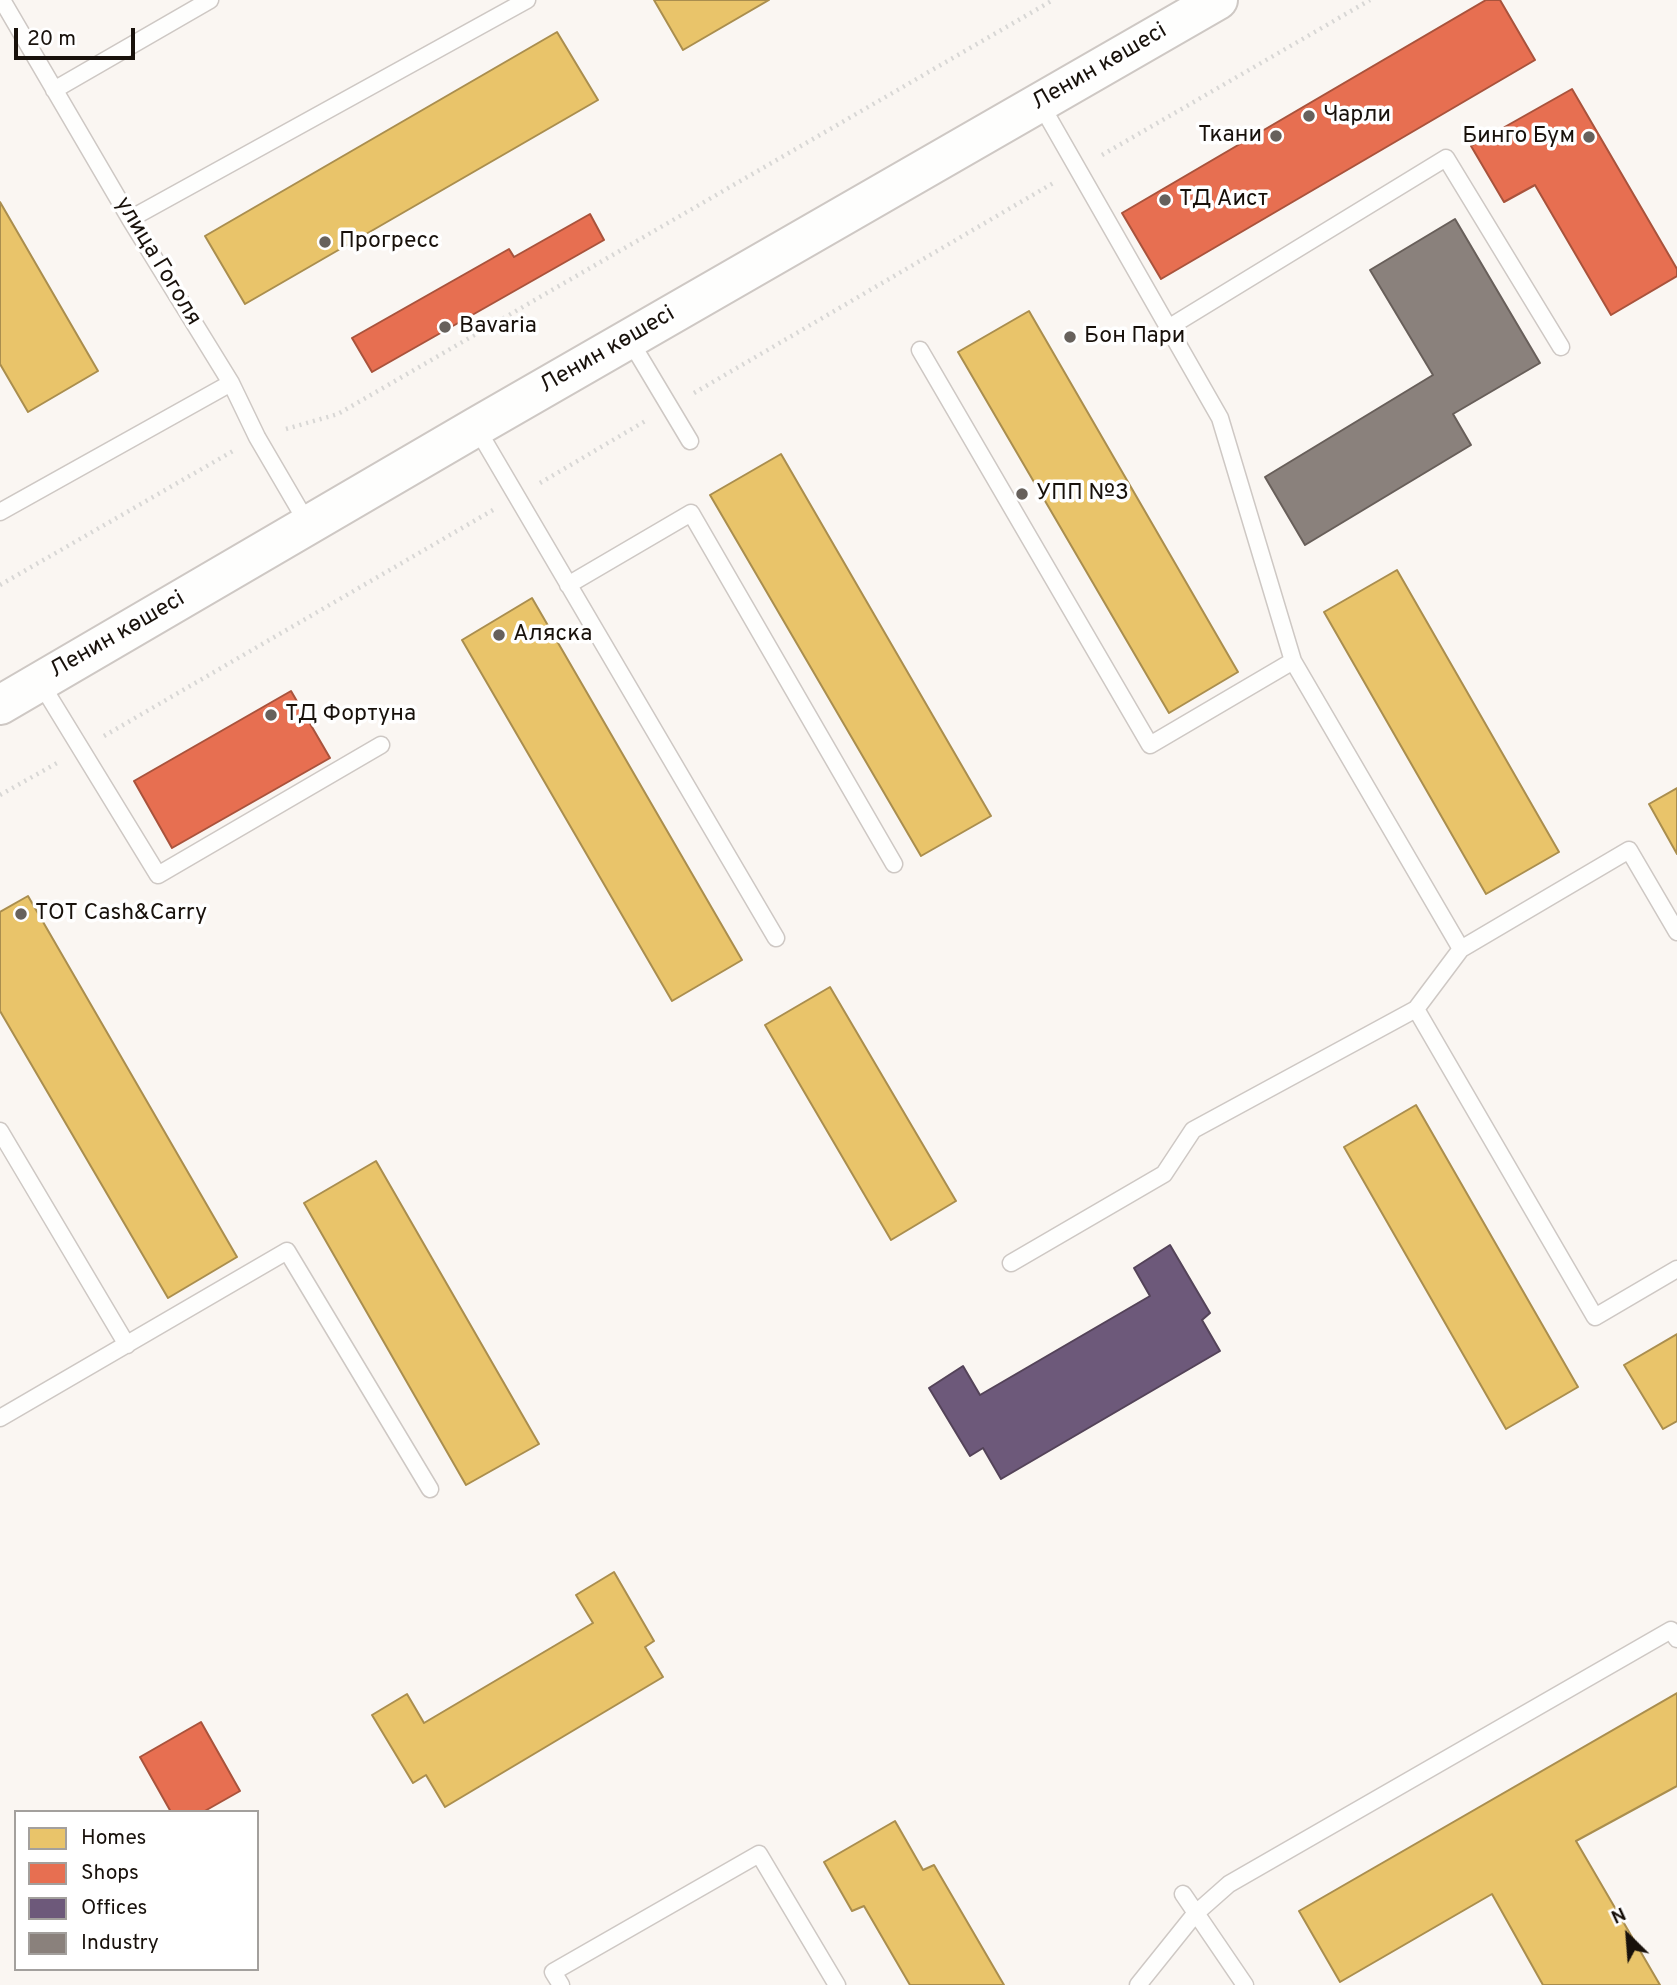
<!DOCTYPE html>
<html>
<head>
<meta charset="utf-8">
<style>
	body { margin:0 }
	#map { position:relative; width:1677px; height:1985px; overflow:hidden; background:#faf6f2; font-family:Overpass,sans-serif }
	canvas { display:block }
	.legend { position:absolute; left:14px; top:1810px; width:245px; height:161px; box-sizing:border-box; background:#fff; border:2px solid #a3a09d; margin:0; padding:9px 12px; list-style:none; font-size:21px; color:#18110b }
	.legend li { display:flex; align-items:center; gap:14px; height:35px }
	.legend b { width:35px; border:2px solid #a3a09d }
	.north { position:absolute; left:1593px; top:1901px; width:70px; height:70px; -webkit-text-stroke:5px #fff; paint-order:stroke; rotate:335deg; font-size:19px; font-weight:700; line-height:28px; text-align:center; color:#18110b }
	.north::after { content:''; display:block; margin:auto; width:24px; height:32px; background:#18110b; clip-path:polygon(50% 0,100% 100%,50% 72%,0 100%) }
	.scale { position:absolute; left:14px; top:28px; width:121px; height:32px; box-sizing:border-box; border:4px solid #18110b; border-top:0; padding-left:9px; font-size:21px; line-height:24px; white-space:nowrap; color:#18110b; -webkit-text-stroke:5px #fff; paint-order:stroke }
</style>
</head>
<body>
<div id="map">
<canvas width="1677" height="1985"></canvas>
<ul class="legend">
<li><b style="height:19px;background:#e9c46a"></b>Homes</li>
<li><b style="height:19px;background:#e76f51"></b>Shops</li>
<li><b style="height:19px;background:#6d597a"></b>Offices</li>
<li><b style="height:19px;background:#8a817c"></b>Industry</li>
</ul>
<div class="north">N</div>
<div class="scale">20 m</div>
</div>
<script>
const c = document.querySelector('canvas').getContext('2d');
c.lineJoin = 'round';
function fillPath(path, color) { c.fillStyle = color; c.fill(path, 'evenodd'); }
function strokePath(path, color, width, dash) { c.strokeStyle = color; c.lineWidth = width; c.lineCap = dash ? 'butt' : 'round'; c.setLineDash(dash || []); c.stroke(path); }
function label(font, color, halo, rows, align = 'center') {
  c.font = font + ' Overpass,sans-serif'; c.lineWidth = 7; c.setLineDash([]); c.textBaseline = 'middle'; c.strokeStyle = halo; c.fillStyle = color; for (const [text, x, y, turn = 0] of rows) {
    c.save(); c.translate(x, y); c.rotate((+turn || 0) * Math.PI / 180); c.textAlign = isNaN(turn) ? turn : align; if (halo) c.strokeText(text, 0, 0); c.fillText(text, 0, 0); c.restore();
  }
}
const homes = new Path2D(`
	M654,0H769L683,50Z
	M557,32L598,100L245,304L205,236Z
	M0,202L98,371L28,412L0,364Z
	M1029,311L1238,672L1169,713L958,352Z
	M781,454L991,816L921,856L710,495Z
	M1397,570L1559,852L1486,894L1324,612Z
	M532,598L742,960L672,1001L462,640Z
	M1677,788V854L1649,804Z
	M28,896L237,1257L168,1298L0,1011V912Z
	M830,987L956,1201L891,1240L765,1025Z
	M1416,1105L1578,1387L1506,1429L1344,1147Z
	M376,1161L539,1444L466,1485L304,1203Z
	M1677,1334V1421L1663,1429L1624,1365Z
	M614,1572L654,1641L645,1647L663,1677L445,1807L426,1775L413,1783L372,1715L407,1694L424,1723L593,1623L576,1595Z
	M1677,1693V1786L1576,1841L1660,1985H1543L1492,1894L1340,1982L1299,1911Z
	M895,1821L923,1870L934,1865L1004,1985H910L864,1906L852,1911L824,1862Z`);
fillPath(homes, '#e9c46a');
strokePath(homes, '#aa8e4e', 2);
const shops = new Path2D(`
	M1486,0H1500L1535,60L1161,279L1122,213Z
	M1572,89L1677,269V276L1611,315L1535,185L1504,202L1471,146Z
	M590,214L604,240L372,372L352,338L509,249L514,257Z
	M291,691L330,758L172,848L134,781Z
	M201,1722L240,1791L203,1812H171L140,1757Z`);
fillPath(shops, '#e76f51');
strokePath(shops, '#a9533c', 2);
const offices = new Path2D(`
	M1170,1245L1210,1313L1202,1320L1220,1351L1001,1479L983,1448L970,1456L929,1388L963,1366L980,1395L1150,1296L1134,1268Z`);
fillPath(offices, '#6d597a');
strokePath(offices, '#544359', 2);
const industry = new Path2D(`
	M1455,219L1540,363L1453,414L1471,445L1305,545L1265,477L1433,375L1370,270Z`);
fillPath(industry, '#8a817c');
strokePath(industry, '#685f5a', 2);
const service = new Path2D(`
	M2,0L130,219L231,383L257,437L309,526
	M54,90L210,0
	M1040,103L1220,418L1293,661
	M130,219L527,0
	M1168,328L1446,158L1561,347
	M629,339L690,441
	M920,350L1150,745L1293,661L1461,949L1629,850L1677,932
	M476,427L776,938
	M0,512L231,383
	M568,585L691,513L894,864
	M40,682L158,875L381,745
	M1416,1009L1595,1317L1677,1269
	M0,1131L127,1345
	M1011,1263L1164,1174L1193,1130L1416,1009L1461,949
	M0,1418L287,1251L430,1489
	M1183,1894L1245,1985
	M561,1985L553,1972L759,1854L837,1985
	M1138,1985L1195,1914L1229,1884L1671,1630L1677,1639`);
const secondary = new Path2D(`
	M0,705L476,427L1218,0`);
strokePath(service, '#cec8c4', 19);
strokePath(secondary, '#cec8c4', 42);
strokePath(new Path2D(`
	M1102,155L1370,0
	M694,393L1055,182
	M286,429L338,414L1053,0
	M540,483L647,420
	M0,585L233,451
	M104,736L493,510
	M0,795L57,763`), '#d8d7d5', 4.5, [2, 5]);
strokePath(service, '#fefefd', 16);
strokePath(secondary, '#fefefd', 38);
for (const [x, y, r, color] of [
	[1309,116,7,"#67615c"],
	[1276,136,7,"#67615c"],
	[1589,137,7,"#67615c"],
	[1165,200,7,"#67615c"],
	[325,242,7,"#67615c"],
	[445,327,7,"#67615c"],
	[1070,337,7,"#67615c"],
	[1022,494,7,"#67615c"],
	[499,635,7,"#67615c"],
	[271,715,7,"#67615c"],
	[21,914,7,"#67615c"]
]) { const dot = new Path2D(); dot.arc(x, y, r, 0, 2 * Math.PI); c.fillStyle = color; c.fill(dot); strokePath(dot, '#fff', 2.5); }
label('23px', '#18110b', '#fff', [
	["Ленин көшесі",1100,68,-30],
	["улица Гоголя",157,262,59],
	["Ленин көшесі",608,351,-30],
	["Ленин көшесі",118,636,-30]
]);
label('23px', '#18110b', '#fff', [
	["Чарли",1323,116],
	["Ткани",1262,136,"right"],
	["Бинго Бум",1575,137,"right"],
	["ТД Аист",1179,200],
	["Прогресс",339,242],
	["Bavaria",459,327],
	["Бон Пари",1084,337],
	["УПП №3",1036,494],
	["Аляска",513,635],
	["ТД Фортуна",285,715],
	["ТОТ Cash&Carry",35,914]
], 'left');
</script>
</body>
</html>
